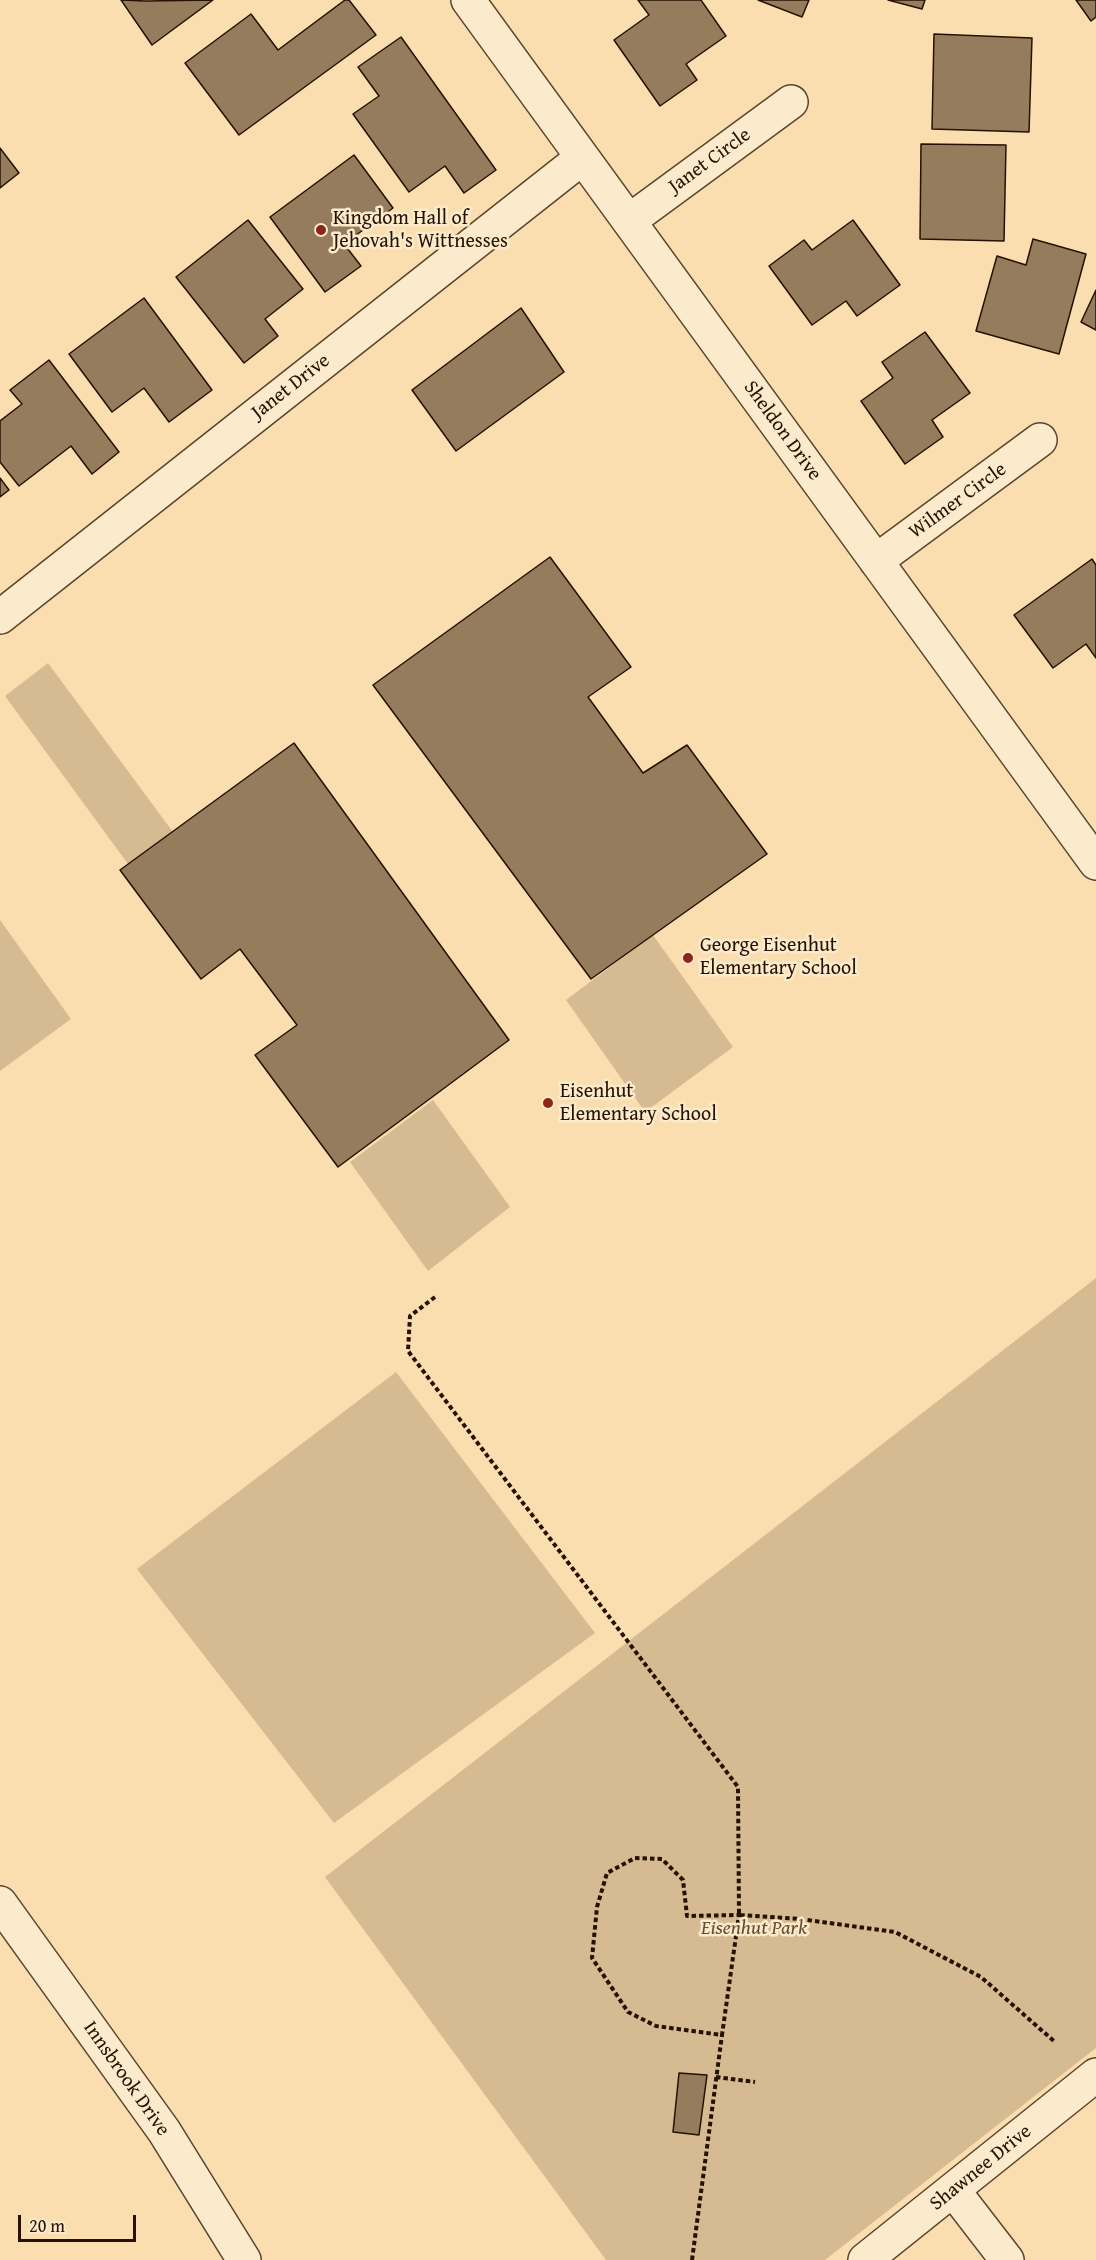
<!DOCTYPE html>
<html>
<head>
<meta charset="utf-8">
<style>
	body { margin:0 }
	#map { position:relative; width:1096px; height:2260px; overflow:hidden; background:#fadeb0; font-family:"Gentium Book Plus",serif }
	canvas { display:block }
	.scale { position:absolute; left:18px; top:2215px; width:118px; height:27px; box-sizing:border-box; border:3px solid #251200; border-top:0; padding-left:8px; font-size:18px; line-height:21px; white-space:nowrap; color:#251200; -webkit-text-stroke:4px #fceacc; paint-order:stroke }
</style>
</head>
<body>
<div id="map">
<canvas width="1096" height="2260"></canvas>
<div class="scale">20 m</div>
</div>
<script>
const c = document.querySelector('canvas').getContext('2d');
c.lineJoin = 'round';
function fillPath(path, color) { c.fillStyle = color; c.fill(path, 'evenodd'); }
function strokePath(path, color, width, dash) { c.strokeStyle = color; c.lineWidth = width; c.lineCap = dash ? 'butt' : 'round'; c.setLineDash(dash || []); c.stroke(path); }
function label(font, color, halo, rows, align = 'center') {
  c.font = font + ' "Gentium Book Plus",serif'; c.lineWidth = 5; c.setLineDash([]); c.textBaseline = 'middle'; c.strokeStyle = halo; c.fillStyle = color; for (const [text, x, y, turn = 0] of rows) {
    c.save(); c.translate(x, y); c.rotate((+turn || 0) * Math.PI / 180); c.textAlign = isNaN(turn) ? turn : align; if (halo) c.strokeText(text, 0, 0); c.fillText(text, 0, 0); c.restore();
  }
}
fillPath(new Path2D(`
	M48,663L173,832L128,864L5,696Z
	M0,920L71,1019L0,1071Z
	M653,935L733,1047L645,1112L566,1000Z
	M433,1100L510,1207L428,1271L350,1162Z
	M1096,1278V2048L825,2260H606L325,1877Z
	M396,1372L595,1633L334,1823L137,1569Z`), '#d6bb92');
const building = new Path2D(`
	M121,0L146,1L213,0L152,45Z
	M345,0H349L376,35L239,135L185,63L251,14L278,50Z
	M638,0H701L726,36L686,64L697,80L660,106L614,40L649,15Z
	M758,0H809L802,17Z
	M888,0H925L922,9Z
	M1076,0H1096V17L1091,21Z
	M934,34L1032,38L1029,132L932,129Z
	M401,37L496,170L464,193L445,166L409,192L353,114L379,96L358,67Z
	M921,144L1006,145L1004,241L920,239Z
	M0,148L19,173L0,188Z
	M354,155L393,208L344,244L361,266L325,292L270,217Z
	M248,220L303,289L265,319L278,336L244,363L176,277Z
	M853,220L900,285L857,316L846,301L812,325L769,266L804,240L812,250Z
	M1033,239L1086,254L1059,354L976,331L997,256L1026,265Z
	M1096,290V330L1081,322Z
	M144,298L212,390L169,422L144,388L112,412L69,354Z
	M521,308L564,372L456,451L412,390Z
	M925,332L970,393L932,420L943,437L905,464L861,401L893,378L882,362Z
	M49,360L119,452L92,474L71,446L19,486L0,462V421L22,404L10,390Z
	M0,478L9,490L0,497Z
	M550,557L631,667L588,697L643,773L687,745L767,854L591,979L373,685Z
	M1092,559L1096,565V658L1086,644L1053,668L1014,615Z
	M294,743L509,1040L338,1167L255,1055L297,1025L240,949L201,979L120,870Z
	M679,2073L707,2075L699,2135L673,2132Z`);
fillPath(building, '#947c5c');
strokePath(building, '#251200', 1.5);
const street = new Path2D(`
	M468,0L1096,863
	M629,221L791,102
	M876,561L1040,440
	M0,617L582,158
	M0,1903L164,2131L244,2260
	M953,2190L1007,2260
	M865,2260L1096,2075`);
strokePath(street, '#5a452c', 36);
strokePath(new Path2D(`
	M435,1297L410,1316L408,1351L738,1787L739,1915L800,1919L895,1932L981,1977L1055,2042
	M635,1858L662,1859L683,1880L687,1916L739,1915L722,2035L656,2026L628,2012L592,1958L597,1907L607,1873Z
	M716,2077L755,2082
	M692,2260L722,2035`), '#251200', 4, [4.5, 3]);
strokePath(street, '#fceacc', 33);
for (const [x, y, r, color] of [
	[321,230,6,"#8f2418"],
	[688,958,6,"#8f2418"],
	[548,1103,6,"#8f2418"]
]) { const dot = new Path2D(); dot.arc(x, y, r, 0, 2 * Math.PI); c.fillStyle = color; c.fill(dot); strokePath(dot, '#fceacc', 2); }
label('20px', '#251200', '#fceacc', [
	["Janet Circle",710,161,-36],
	["Janet Drive",291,387,-38],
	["Sheldon Drive",782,431,54],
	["Wilmer Circle",958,501,-36],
	["Innsbrook Drive",126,2079,55],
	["Shawnee Drive",981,2168,-39]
]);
label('20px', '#251200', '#fceacc', [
	["Kingdom Hall of",333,219],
	["Jehovah's Wittnesses",333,242],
	["George Eisenhut",700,946],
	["Elementary School",700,969],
	["Eisenhut",560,1092],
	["Elementary School",560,1115]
], 'left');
label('italic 20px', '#634d33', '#fceacc', [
	["Eisenhut Park",754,1929]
]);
</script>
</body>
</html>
